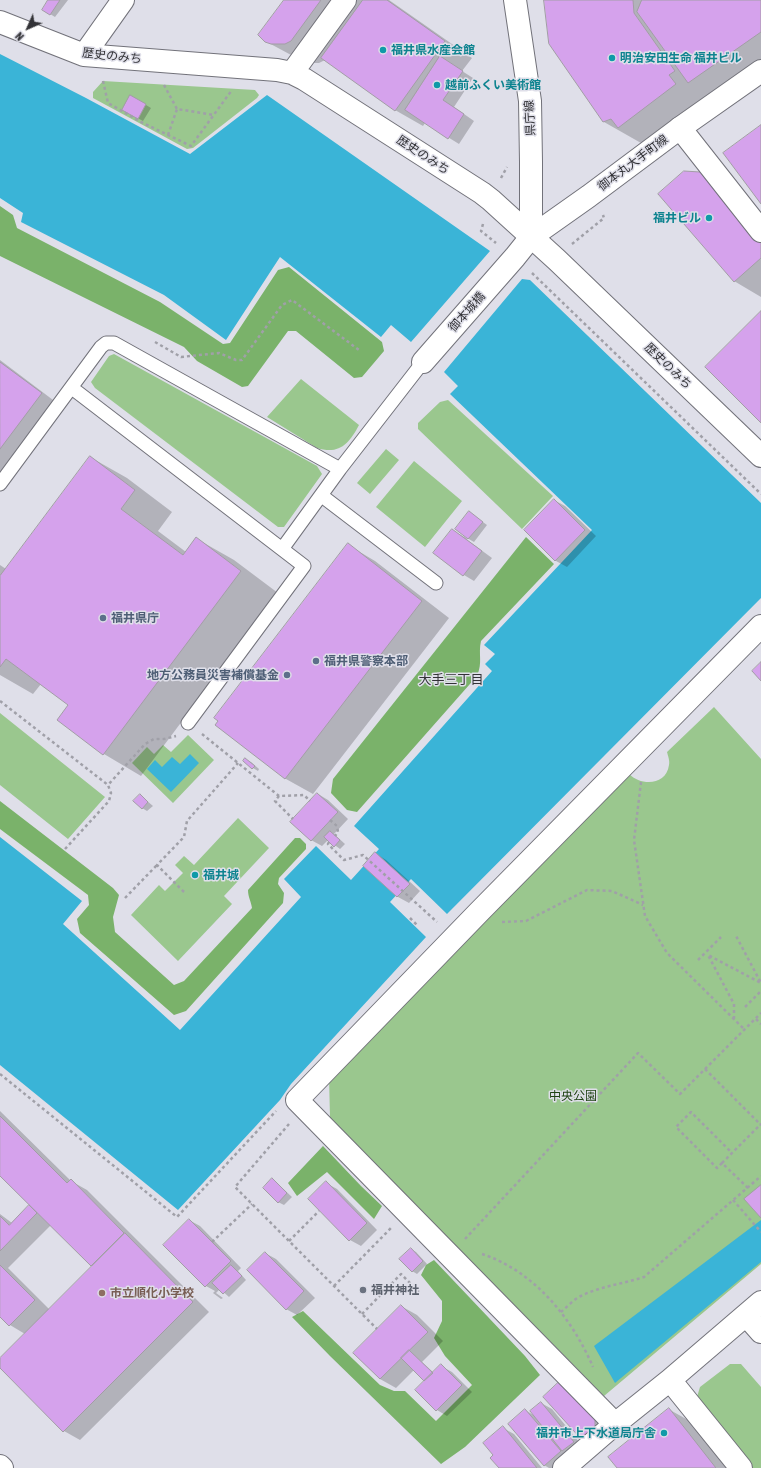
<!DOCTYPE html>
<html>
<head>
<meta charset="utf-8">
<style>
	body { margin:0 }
	#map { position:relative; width:761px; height:1468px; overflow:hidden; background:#dfdfe9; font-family:"Asap Condensed",sans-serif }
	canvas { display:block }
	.north { position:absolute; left:8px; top:8px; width:40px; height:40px; -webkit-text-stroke:3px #dfdfe9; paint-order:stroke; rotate:225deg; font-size:11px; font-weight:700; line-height:16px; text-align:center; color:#333337 }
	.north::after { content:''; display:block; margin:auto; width:14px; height:18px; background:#333337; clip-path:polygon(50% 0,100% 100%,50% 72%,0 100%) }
</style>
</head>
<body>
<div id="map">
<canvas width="761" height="1468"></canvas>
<div class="north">N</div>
</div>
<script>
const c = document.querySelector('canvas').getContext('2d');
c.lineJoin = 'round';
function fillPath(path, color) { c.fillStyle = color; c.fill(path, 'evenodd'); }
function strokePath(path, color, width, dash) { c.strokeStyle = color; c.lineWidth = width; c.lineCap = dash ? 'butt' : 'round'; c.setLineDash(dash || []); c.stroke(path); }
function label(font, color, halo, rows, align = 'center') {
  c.font = font + ' "Asap Condensed","Noto Sans JP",sans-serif'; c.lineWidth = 3; c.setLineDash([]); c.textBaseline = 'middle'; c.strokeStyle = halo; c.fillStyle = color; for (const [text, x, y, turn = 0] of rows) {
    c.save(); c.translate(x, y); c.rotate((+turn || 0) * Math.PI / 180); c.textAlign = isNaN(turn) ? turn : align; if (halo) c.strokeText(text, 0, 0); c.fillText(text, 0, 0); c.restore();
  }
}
fillPath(new Path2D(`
	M103,81L255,90L259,95L257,98L193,148L187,149L93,98V92Z
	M114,354L317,466L322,474L284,527H278L95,388L91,382L109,356Z
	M301,379L359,425C349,444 339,455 317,448L267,417Z
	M448,400L553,496L522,529L418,429V423L440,402Z
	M386,449L399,460L370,494L357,483Z
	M414,461L462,501L425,547L376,507Z
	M714,707L761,759V1264L604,1396L330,1118L329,1076L629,774C641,786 666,786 669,765C670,761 668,756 667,752Z
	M0,713L105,797L68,839L0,785Z
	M188,735L214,760L173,803L132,763L147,747L154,754L163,745L171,752Z
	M238,818L269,848L224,896L232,904L178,961L131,915L159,885L165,891L183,873L175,865L184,856L194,865Z
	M730,1364H741L761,1387V1468H751L697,1397L700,1387Z`), '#9ac78e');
fillPath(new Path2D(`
	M0,206L13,215L17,228L160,302L223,344L230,343L278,270L289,267L382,342L384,351L362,377L354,378L296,331H288L248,386L242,387L197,361L184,347L0,256Z
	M526,537L554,564L481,641C478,654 483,662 477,676L357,812L347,810L331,793L333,779Z
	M0,801L113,888L119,895L113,917L115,932L174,985L184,981L252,908C251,901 248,897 248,890L295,838H300L306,844V849L279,878L278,884L284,893L283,903L186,1011L174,1015L80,933L77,919L89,905L88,895L0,829Z
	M323,1146L361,1186L382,1206L374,1219L327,1172L297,1196L288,1183Z
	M434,1260L525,1356L540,1375L465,1447L441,1464L330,1356L292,1317L303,1311L380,1385L394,1391H405L436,1421L472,1385L445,1356L434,1338L442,1321V1301L421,1275L426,1265Z`), '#7ab26a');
fillPath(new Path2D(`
	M0,54L86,98L190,154L267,95L490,251L411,342L391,325L381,337L280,257L226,340L164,295L21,222L23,213L0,198Z
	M522,279L530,280L761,503V598L447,914L411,879L390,902L426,937L291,1084L280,1100L178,1210L0,1065V837L82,901L63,924L180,1030L301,897L284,879L316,846L351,880L379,849L354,826L492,671L485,664L495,654L484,645L592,530L450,394L458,386L444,372Z
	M190,754L199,763L171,792L147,769L155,760L162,767L172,757L180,764Z
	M761,1220V1262L615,1383L594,1346Z`), '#3ab4d7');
fillPath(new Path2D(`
	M50,0H68L55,17L50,14Z
	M285,0H389L472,58L462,71L473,78L454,107L474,121L459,144L425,123L423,126L395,110L325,60L319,63H306L265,41Z
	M545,0H761V67L641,143L604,122L550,44Z
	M131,96L151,108L143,121L123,110Z
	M700,173L734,193L761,224V297L734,281Z
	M0,360L57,403L0,479Z
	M90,457L127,478L172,512L158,531L186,552L197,539L234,560L278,593L141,776L104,754L58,720L69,705L41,684L33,694L0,675V565L6,569Z
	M554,500L565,506L596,536L567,567L556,561L525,530Z
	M469,512L487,525L474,542L467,538L466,539L492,558L474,581L464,575L452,530L466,538Z
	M348,545L375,561L449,618L313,794L286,779L216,725Z
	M245,759L251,762L259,769L258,771L253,768Z
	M318,794L328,800L348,819L334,834L345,844L340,849L328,840L322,846L311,840Z
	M140,795L153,806L147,811L142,808Z
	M375,853L386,860L420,891L409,903L398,897L364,866Z
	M0,1111L71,1181L87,1190L209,1312L80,1440L64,1431L0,1366V1360L25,1334L10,1325L0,1316V1214L12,1223L30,1205L0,1174ZM51,1225L93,1267L50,1310L8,1268Z
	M272,1180L277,1183L292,1197L284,1205L278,1202Z
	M326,1183L337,1189L377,1230L361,1246L350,1240Z
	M189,1220L200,1226L241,1268L238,1271L246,1280L229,1297L220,1289L216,1293L223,1298L221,1299L213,1293L215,1291L206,1286Z
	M411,1249L416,1252L427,1264L417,1274L412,1271Z
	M265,1253L276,1259L315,1298L297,1315L286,1309Z
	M401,1306L417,1315L443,1341L422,1362L434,1373L441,1366L452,1372L472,1392L447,1416L437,1410L425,1381L414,1370L396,1388L380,1379L354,1353Z
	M560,1382L611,1430L599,1449Z
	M541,1403L552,1409L584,1448L559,1468H549L544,1465L525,1410L535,1416Z
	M670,1410L697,1425L731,1468H618Z
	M503,1428L514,1434L542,1468H500L494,1455Z`), '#0003');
const building = new Path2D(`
	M48,0H60L50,15L42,10Z
	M284,0H321L291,41L285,44H271L265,42L258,35Z
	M363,0H387L445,41L395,111L321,58Z
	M544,0H633L634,13L675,71L669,75L676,84L618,128L611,119L603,122L549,44Z
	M642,0H761V32L688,83L637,12Z
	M440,56L463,71L443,100L464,114L448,139L405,110Z
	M130,95L146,104L138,119L122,110Z
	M761,125V204L723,153Z
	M684,171L700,172L761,242V258L734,282L658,194Z
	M761,311V423L705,367Z
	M0,362L42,393L0,449Z
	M90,456L135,490L121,509L183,555L196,537L241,571L103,755L57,720L68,705L6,659L0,667V576Z
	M554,499L585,530L555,561L524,530Z
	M469,511L483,522L468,539L455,529Z
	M452,529L482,551L463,576L433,553Z
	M348,543L422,601L285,779L215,725L218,721L214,718Z
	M761,662V681L752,671Z
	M245,758L255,766L252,769L243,761Z
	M317,793L338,812L311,841L290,822Z
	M140,794L148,802L142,809L133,801Z
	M330,831L340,840L334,847L324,837Z
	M375,852L410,884L397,897L363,866Z
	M0,1116L67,1183L71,1179L124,1233L91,1266L0,1176Z
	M272,1178L287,1193L278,1203L263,1188Z
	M326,1181L367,1223L349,1241L308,1199Z
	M761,1185V1218L744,1199Z
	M29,1205L37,1213L0,1251V1216L9,1225Z
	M189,1219L231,1261L205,1287L163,1245Z
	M125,1233L193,1302L63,1432L0,1368V1358Z
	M411,1248L423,1261L412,1272L399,1259Z
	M265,1252L304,1291L286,1310L247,1270Z
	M0,1265L35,1300L9,1326L0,1317Z
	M231,1265L242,1276L223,1294L212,1283Z
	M401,1305L428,1332L380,1379L353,1353Z
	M409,1350L433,1373L424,1381L401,1358Z
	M441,1364L462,1385L436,1411L415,1390Z
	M560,1381L595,1420V1428L582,1440L543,1397Z
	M541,1402L574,1442L562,1451L530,1411Z
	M669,1408L716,1468H617L608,1457Z
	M525,1409L561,1451L544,1466L508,1424Z
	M503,1426L537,1468H499L490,1458L493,1455L483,1443Z`);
fillPath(building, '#d5a2ec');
strokePath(building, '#a29da5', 1);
const service = new Path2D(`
	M72,388L304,566L188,723
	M0,484L101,347L106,343H114L340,469
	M322,496L436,583
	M282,549L340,469L423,362`);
const minor = new Path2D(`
	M0,22L84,55L277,70L292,73L304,79L482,193L491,200L557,260L761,456
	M84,55L123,0
	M292,73L345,0
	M680,128L761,231
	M746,1315L761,1332
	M670,1380L741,1468
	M615,1424L297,1100L479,912L761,626
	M564,1468L615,1424L670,1380L761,1302`);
const tertiary = new Path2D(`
	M515,0L530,101L531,162V237`);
const secondary = new Path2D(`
	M423,362L515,257L531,237L589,196L680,128L761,71
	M0,1466L2,1468`);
strokePath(service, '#72727a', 15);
strokePath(minor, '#72727a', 24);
strokePath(tertiary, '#72727a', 24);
strokePath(secondary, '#72727a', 24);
strokePath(new Path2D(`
	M103,81L108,103L143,123L191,146L232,90
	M164,85L177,109
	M168,135L177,109L214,115
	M501,178L507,167
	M483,224L481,231L496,243
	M572,244L604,218L603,215
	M532,273L761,494
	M155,342L181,357L219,353L236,360H242L282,305L292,300L359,350
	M0,701L108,785
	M202,734L279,796L304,795L310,801
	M641,782L634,840L645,916L667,953L745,1030
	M279,796L275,801L293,819
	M330,820L337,826L338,832L335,836
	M329,842L328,844L344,860L363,855L437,922
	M65,849L109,801L111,793L108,785L145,744L154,739H164L176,736
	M184,892L157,865L184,837L187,821L238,763
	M125,898L157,865
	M410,918L418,926
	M502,922L526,921L587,890L612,891L643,905
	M698,960L721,937
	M745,1007L761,991
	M734,1019V1004L708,955L761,983L735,934
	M756,1019L761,1024
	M705,1069L761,1125
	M0,1074L177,1217L276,1111
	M289,1124L235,1187L377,1329
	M722,1163L717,1168L676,1127L691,1112L732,1153
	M748,1188L722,1163L761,1124
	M733,1200L761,1232
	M465,1239L638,1053L680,1094L761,1013
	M289,1241L319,1211
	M212,1242L252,1204
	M482,1254C534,1271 572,1318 593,1367
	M334,1286L391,1228
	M561,1312C567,1307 574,1299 581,1296C601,1286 623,1284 644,1277L761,1176
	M362,1314L401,1274L420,1293`), '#a0a0a8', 2.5, [3, 3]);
strokePath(service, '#fff', 13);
strokePath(minor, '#fff', 22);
strokePath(tertiary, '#fff', 22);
strokePath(secondary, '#fff', 22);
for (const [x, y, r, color] of [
	[383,50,4,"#0f9aa8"],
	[612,58,4,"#0f9aa8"],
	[437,85,4,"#0f9aa8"],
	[709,218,4,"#0f9aa8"],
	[103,618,4,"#5c6f8a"],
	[316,661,4,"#5c6f8a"],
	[287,675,4,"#5c6f8a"],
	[195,875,4,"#0f9aa8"],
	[363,1290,4,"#6b7280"],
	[102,1293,4,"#8d6e63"],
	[664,1433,4,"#0f9aa8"]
]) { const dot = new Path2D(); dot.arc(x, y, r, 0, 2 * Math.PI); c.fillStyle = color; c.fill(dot); strokePath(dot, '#dfdfe9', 1.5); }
label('bold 12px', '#0d838f', '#dfdfe9', [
	["福井県水産会館",391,50],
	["明治安田生命 福井ビル",620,58],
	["越前ふくい美術館",445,85],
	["福井ビル",701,218,"right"],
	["福井城",203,875],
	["福井市上下水道局庁舎",656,1433,"right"]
], 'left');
label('12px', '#333337', '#dfdfe9', [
	["歴史のみち",112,56,6],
	["県庁線",530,118,-93],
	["歴史のみち",423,155,33],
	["御本丸大手町線",633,163,-37],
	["御本城橋",467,312,-49],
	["歴史のみち",668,366,44]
]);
label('bold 12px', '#4e5e75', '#dfdfe9', [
	["福井県庁",111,618],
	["福井県警察本部",324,661],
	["地方公務員災害補償基金",279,675,"right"]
], 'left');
label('12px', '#1f4413', '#dfdfe9', [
	["中央公園",573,1096]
]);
label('bold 12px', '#5b616d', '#dfdfe9', [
	["福井神社",371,1290]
], 'left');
label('bold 12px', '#785e54', '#dfdfe9', [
	["市立順化小学校",110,1293]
], 'left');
label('13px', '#333337', '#dfdfe9', [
	["大手三丁目",451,680]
]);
</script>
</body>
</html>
